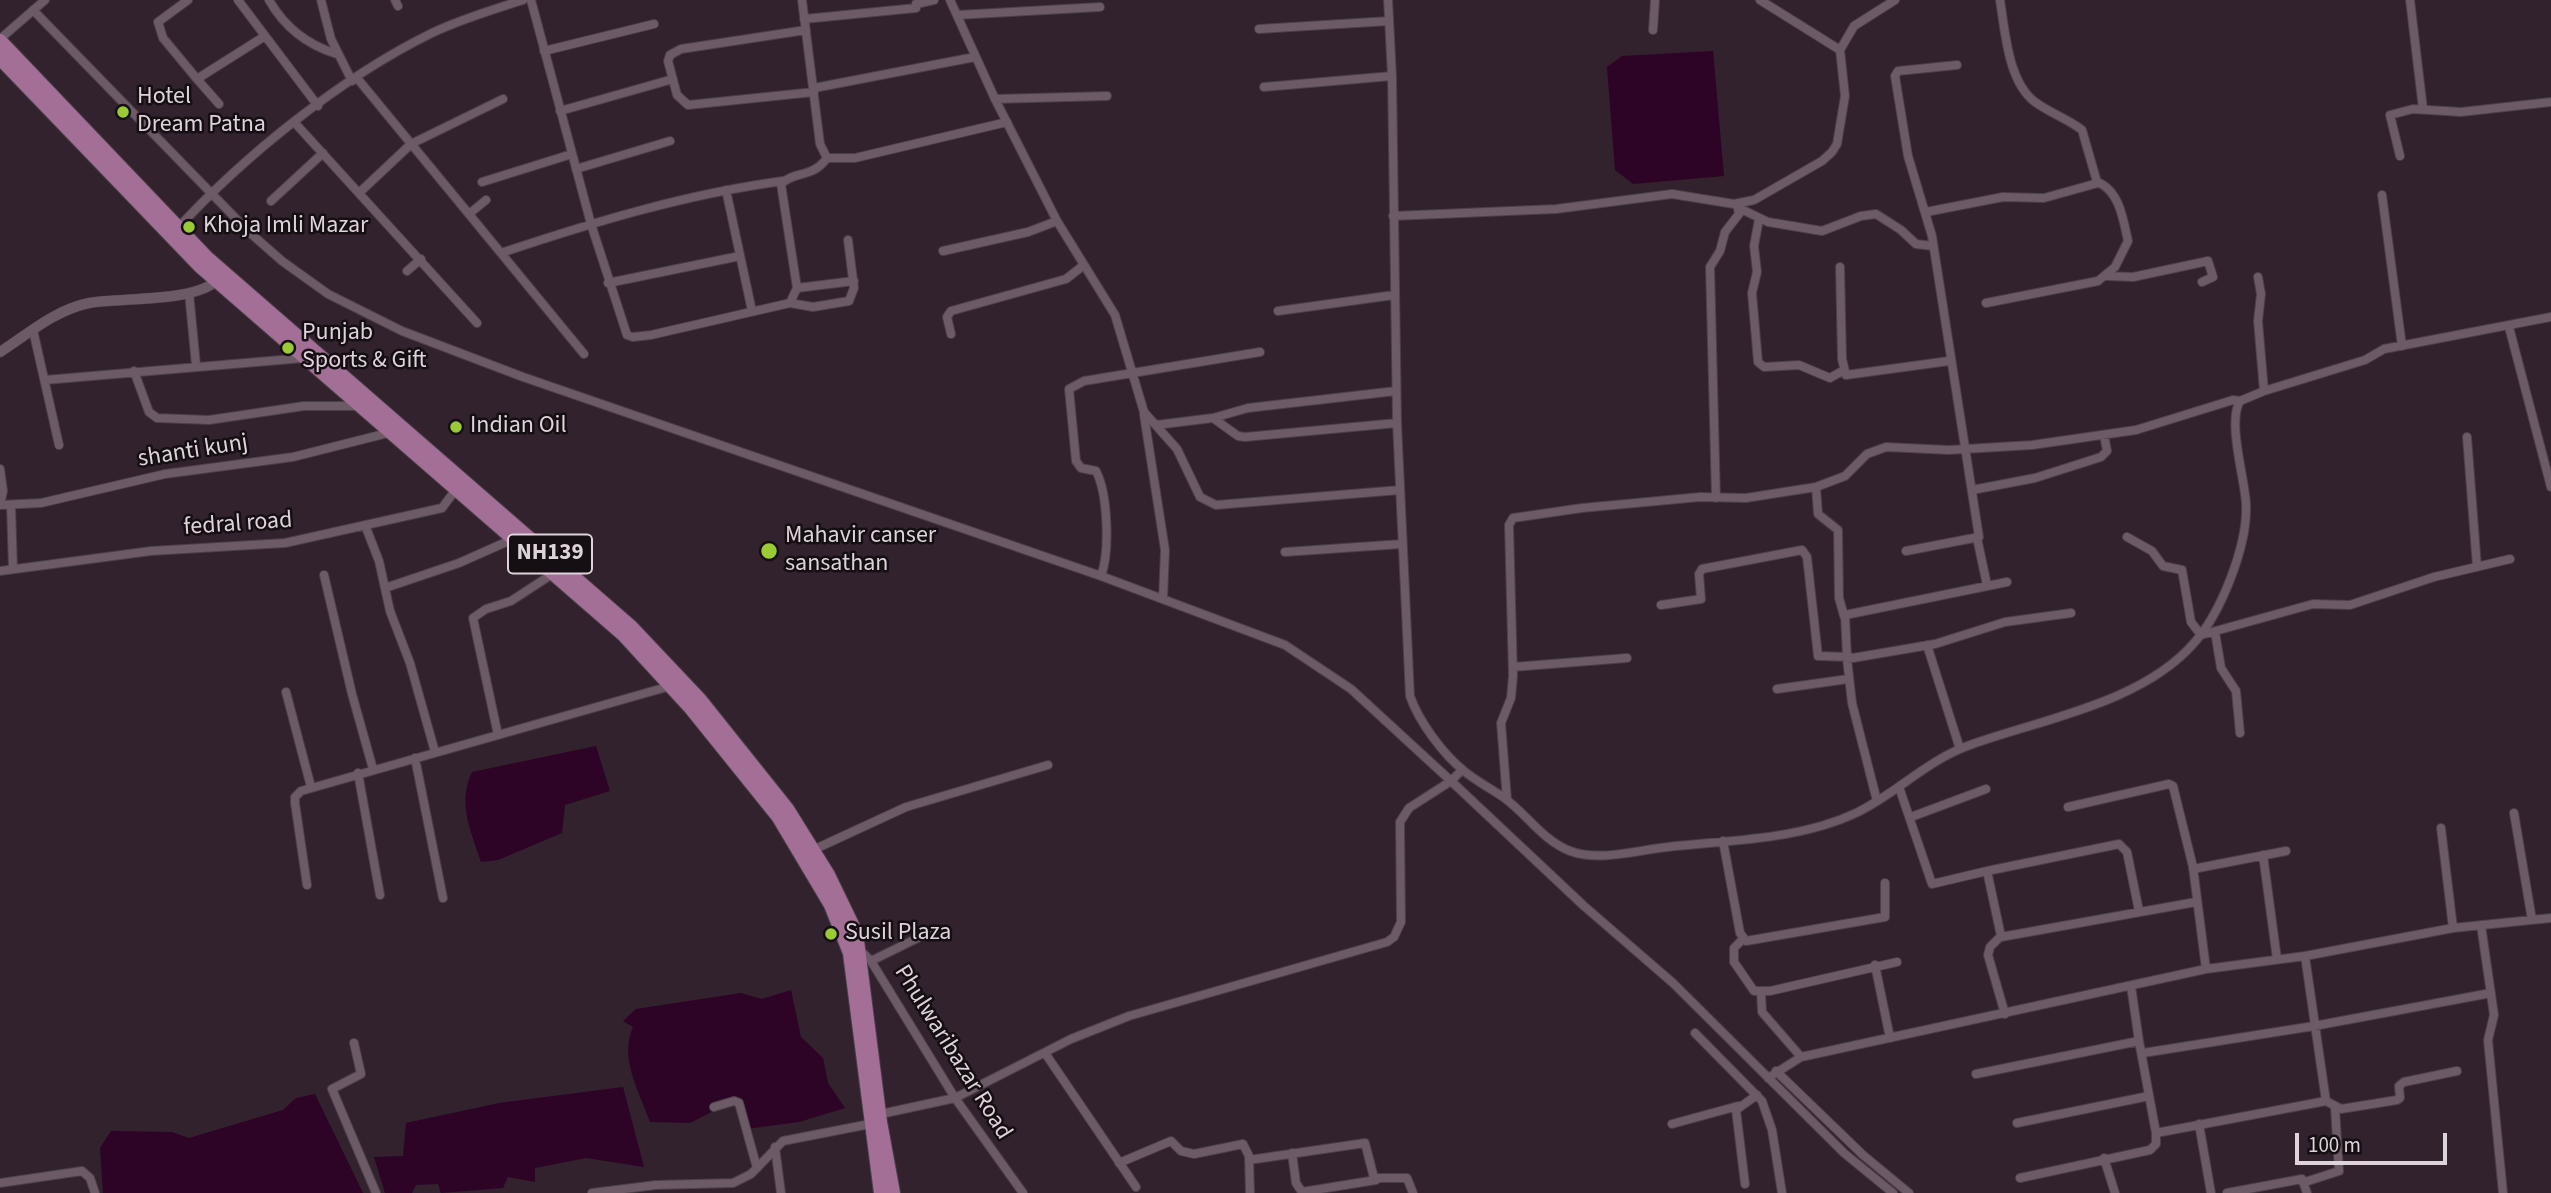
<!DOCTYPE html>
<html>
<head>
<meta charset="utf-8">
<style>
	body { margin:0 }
	#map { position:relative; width:2551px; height:1193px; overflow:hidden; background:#31222d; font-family:"Source Sans 3",sans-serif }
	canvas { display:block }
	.scale { position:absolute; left:2295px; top:1133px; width:152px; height:32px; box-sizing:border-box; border:4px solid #ded3db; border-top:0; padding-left:9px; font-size:21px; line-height:24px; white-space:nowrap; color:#ded3db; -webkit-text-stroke:5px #150e13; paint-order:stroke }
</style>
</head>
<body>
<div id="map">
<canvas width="2551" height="1193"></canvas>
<div class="scale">100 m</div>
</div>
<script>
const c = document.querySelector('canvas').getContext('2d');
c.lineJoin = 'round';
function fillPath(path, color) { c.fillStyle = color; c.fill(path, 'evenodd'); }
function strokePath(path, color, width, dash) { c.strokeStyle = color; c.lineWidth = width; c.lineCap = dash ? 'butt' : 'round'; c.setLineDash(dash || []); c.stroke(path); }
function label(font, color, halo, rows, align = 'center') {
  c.font = font + ' "Source Sans 3",sans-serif'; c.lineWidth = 5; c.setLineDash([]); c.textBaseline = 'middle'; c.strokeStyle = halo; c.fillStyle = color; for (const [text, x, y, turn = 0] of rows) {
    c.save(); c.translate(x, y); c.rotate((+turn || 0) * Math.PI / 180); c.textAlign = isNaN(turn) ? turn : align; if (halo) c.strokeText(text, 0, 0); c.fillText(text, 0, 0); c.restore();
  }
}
fillPath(new Path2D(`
	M1713,51L1724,176L1633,184L1615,170L1607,67L1622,56Z
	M596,746L610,791L565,805L562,833L498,860L481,862C471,831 457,803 472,772Z
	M791,990L801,1037L823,1058L828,1083L845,1108L799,1122L746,1129L739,1103L721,1107L690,1123L650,1122C639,1090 619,1059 633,1027L623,1021L636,1009L741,993L762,999Z
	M623,1087L644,1167L586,1158L535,1168V1182L508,1177L503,1188L441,1193L438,1184L416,1185L412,1193H385L374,1157L403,1156L406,1123L499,1103Z
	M315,1094L363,1193H103L100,1148L111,1131L172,1132L189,1138L283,1110L296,1098Z`), '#2d0326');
const minor = new Path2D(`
	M188,0L158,22L163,38L197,79L265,36
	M238,0L318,106
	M269,0C285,28 307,45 337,54
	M321,0L331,39L352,81
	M395,0L398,6
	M531,0L591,224L627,335L633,337L651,335L790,303L797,288L781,184C795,170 812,179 827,158
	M802,0L820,144L827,158H855L1007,122
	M950,0L995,99L1057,221L1115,315L1144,412L1177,449L1200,497L1216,505L1400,490
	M1388,0L1392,76L1397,423L1410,696C1419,722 1443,754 1464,771C1476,781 1490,788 1503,797C1526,813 1543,841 1570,851C1599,862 1638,850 1668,847C1729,840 1799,840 1856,813C1896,794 1927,760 1970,745C2042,719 2142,703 2194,643C2221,613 2248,545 2246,504C2245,479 2227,422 2240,401L2264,391L2365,360L2384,349L2551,317
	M1760,0L1840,50
	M2410,0L2423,109
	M916,4L934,0
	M33,10L249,232L282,261L328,294L402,331L523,377L1101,576L1285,645L1351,689L1451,781L1409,808L1400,822L1401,922L1394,937L1387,942L1129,1016L1071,1039L955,1098L876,1115
	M957,15L1100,7
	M804,19L916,8
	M1259,29L1389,21
	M806,30L681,49L670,55L668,61L677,95L688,105L814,92
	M1653,30L1655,0
	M0,39L45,0
	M544,51L654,24
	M357,78L584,354
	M197,79L219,104
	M1264,87L1392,76
	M814,88L975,57
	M995,99L1107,96
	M560,111L673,79
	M295,123L477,323
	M2400,156L2390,115L2413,109L2461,112L2551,102
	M576,169L670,141
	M482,182L572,154
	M726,190L752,311
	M359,193L411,144L503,99
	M2382,195L2402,346
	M271,201L323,153
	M1739,208L1768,222L1822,231L1861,216L1876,214L1901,230L1916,244L1933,246
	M1926,212L2003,197L2044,198L2098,183
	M469,214L486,200
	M1393,216L1556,209L1672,194L1734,204L1754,200L1822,161L1832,152L1837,144L1845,96L1840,50L1854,26L1895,0
	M1759,219L1754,246L1757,272L1752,293L1758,362L1764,367L1799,365L1830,378L1844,370
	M177,229C245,155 342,77 432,33C461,19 492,10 523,0
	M943,251L1028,232L1057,221
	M501,253C594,222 686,194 783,181
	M1840,267L1842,359L1846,375L1949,361
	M407,271L421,259
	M2107,276L2133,277L2208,261L2213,277L2202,282
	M2258,277L2261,294L2258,321L2264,391
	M608,283L740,256
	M797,288L854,281
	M189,293L196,365
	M790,303L813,307L849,301L854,288L848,240
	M1986,303L2098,281L2115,267L2128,241C2123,218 2119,190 2097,182L2082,130C2068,119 2050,113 2035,102C2008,82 2005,31 2000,0
	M1278,311L1394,295
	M2509,327L2551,487
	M33,330L59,445
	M951,334L947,317L951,311L1066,279L1084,265
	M134,371L149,412L157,418L209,420L304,406H358
	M45,380L304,358
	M1144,415L1165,550L1163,599
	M1213,418L1248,408L1396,391
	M1156,425L1213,418L1238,436L1245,437L1397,423
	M2467,437L2477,567
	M0,469L3,491L0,505
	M1816,487L1818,514L1838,530L1839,598L1844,616
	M1972,490L2035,478L2101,457L2107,451L2104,435
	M1716,498L1710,267L1720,251L1725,232L1739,214L1737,204
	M0,505L41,503L165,474L293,457L392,432
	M11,506L13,569
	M365,525L379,561L390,611L410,663L435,752
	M2127,537L2152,551L2163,566L2182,570L2191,622L2201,635L2313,604L2350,605L2434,577L2510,559
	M1977,538L1987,585
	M1906,551L1979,537L1932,236L1908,156L1895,76L1898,71L1957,65
	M1285,552L1402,544
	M0,571L151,551L285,543L442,508L457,488
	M324,575L352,694L373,769
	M1101,576C1110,552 1108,494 1096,471L1081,468L1076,461L1069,389L1084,381L1260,352
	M385,588L459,563L513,539
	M1661,605L1701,599L1699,574L1702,569L1802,550L1807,557L1818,656L1850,657
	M2215,632L2221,668L2236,691L2240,733
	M1927,645L1960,749
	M1847,657L1845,615L2007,582
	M1513,667L1627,658
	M1777,689L1848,679
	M286,692L311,787
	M498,735L473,618L486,609L511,601L554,573
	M415,758L443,898
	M1462,770L1451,781L1584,906L1673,983L1844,1153L1893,1193
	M358,773L380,895
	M1899,787L1932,884L1987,871L2001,936L1990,947L1988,955L2005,1014
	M1507,800L1501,723L1511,698L1513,676L1509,525L1513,518L1582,508L1700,497L1746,498L1816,487L1845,476L1867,454L1886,447L1949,450L2032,445L2136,430L2233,400L2240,401
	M1877,801L1852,703L1847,659L1935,644L2005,622L2071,613
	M2068,807L2169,784L2173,786L2193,867L2206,969
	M2514,813L2532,920
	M1911,817L1986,789
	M2441,828L2453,928
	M1723,841L1740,933L1746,941L1885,917V883
	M813,850L906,807L1048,765
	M2263,855L2277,959
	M2193,869L2286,851
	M1987,871L2119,844L2127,852L2139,911
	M307,885L295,803V797L301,791L674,685
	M2481,925L2494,1015L2488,1040L2503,1193
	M2001,937L2196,902
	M1743,939L1734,948V962L1754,991H1770L1897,962
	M859,949L871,961L955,1098L1023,1193
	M871,961L932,931
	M1875,965L1890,1038
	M2131,986L2139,1041
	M1761,992L1762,1012L1801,1057
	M1695,1033L1762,1101L1772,1130L1782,1193
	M354,1043L361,1074L332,1089L376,1193
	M1045,1053L1136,1187
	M2143,1053L2314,1026L2491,993
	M1776,1071L1863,1155L1909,1193
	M1976,1074L2139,1041L2156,1133L2326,1101L2305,956
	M1768,1078L1801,1057L2206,969L2305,956L2453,928L2551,918
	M2326,1101L2341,1109L2397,1100L2400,1098L2399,1086L2404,1082L2457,1071
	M714,1107L734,1101L739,1103L757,1168
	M2017,1123L2149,1096
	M1672,1124L1738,1106
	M2199,1124L2211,1193
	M775,1147L781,1193
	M1292,1153L1296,1183L1302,1192L1376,1180
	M2104,1158L2115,1193
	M1249,1160L1365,1143L1374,1178H1407L1413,1193
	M1119,1163L1171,1141L1181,1151L1194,1154L1243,1144L1249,1156L1250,1193
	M2020,1178L2150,1150L2156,1144V1133
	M2305,1182L2339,1171L2335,1108
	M0,1183L82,1171L90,1178L95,1193
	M1745,1184L1736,1110L1757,1095
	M592,1193L656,1185L733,1183L751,1174L783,1141L875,1123
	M2227,1193L2302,1179L2307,1193`);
const tertiary = new Path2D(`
	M0,352C28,334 55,310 89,303C120,297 199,303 219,278`);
const trunk = new Path2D(`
	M0,41L207,258L631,627L700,700L787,809L828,875L856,933L880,1122L893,1193
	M0,58L200,266L624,635L691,708L778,816L831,905L850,953L881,1193`);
strokePath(minor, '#4b3f48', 10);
strokePath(tertiary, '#4b3f48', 11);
strokePath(trunk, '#4b3f48', 16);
strokePath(minor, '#6c5a67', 8);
strokePath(tertiary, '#6c5a67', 10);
strokePath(trunk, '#a46f97', 14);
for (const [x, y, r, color] of [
	[123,112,7,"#9acb34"],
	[189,227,7,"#9acb34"],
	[288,348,7,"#9acb34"],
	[456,427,7,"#9acb34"],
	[769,551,9,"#9acb34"],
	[831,934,7,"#9acb34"]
]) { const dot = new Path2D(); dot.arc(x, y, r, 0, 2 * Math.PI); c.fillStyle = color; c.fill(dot); strokePath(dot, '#150e13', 2.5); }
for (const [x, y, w] of [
	[550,554,84]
]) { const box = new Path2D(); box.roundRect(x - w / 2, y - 19.5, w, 39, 5); c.fillStyle = '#150e13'; c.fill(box); strokePath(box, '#ded3db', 2); }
label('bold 23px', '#ded3db', null, [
	["NH139",550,554]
]);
label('24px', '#ded3db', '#150e13', [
	["Hotel",137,98],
	["Dream Patna",137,126],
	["Khoja Imli Mazar",203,227],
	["Punjab",302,334],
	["Sports & Gift",302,362],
	["Indian Oil",470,427],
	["Mahavir canser",785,537],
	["sansathan",785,565],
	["Susil Plaza",845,934]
], 'left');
label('24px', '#ded3db', '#150e13', [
	["shanti kunj",193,452,-9],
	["fedral road",238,525,-4],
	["Phulwaribazar Road",952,1053,58]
]);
</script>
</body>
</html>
